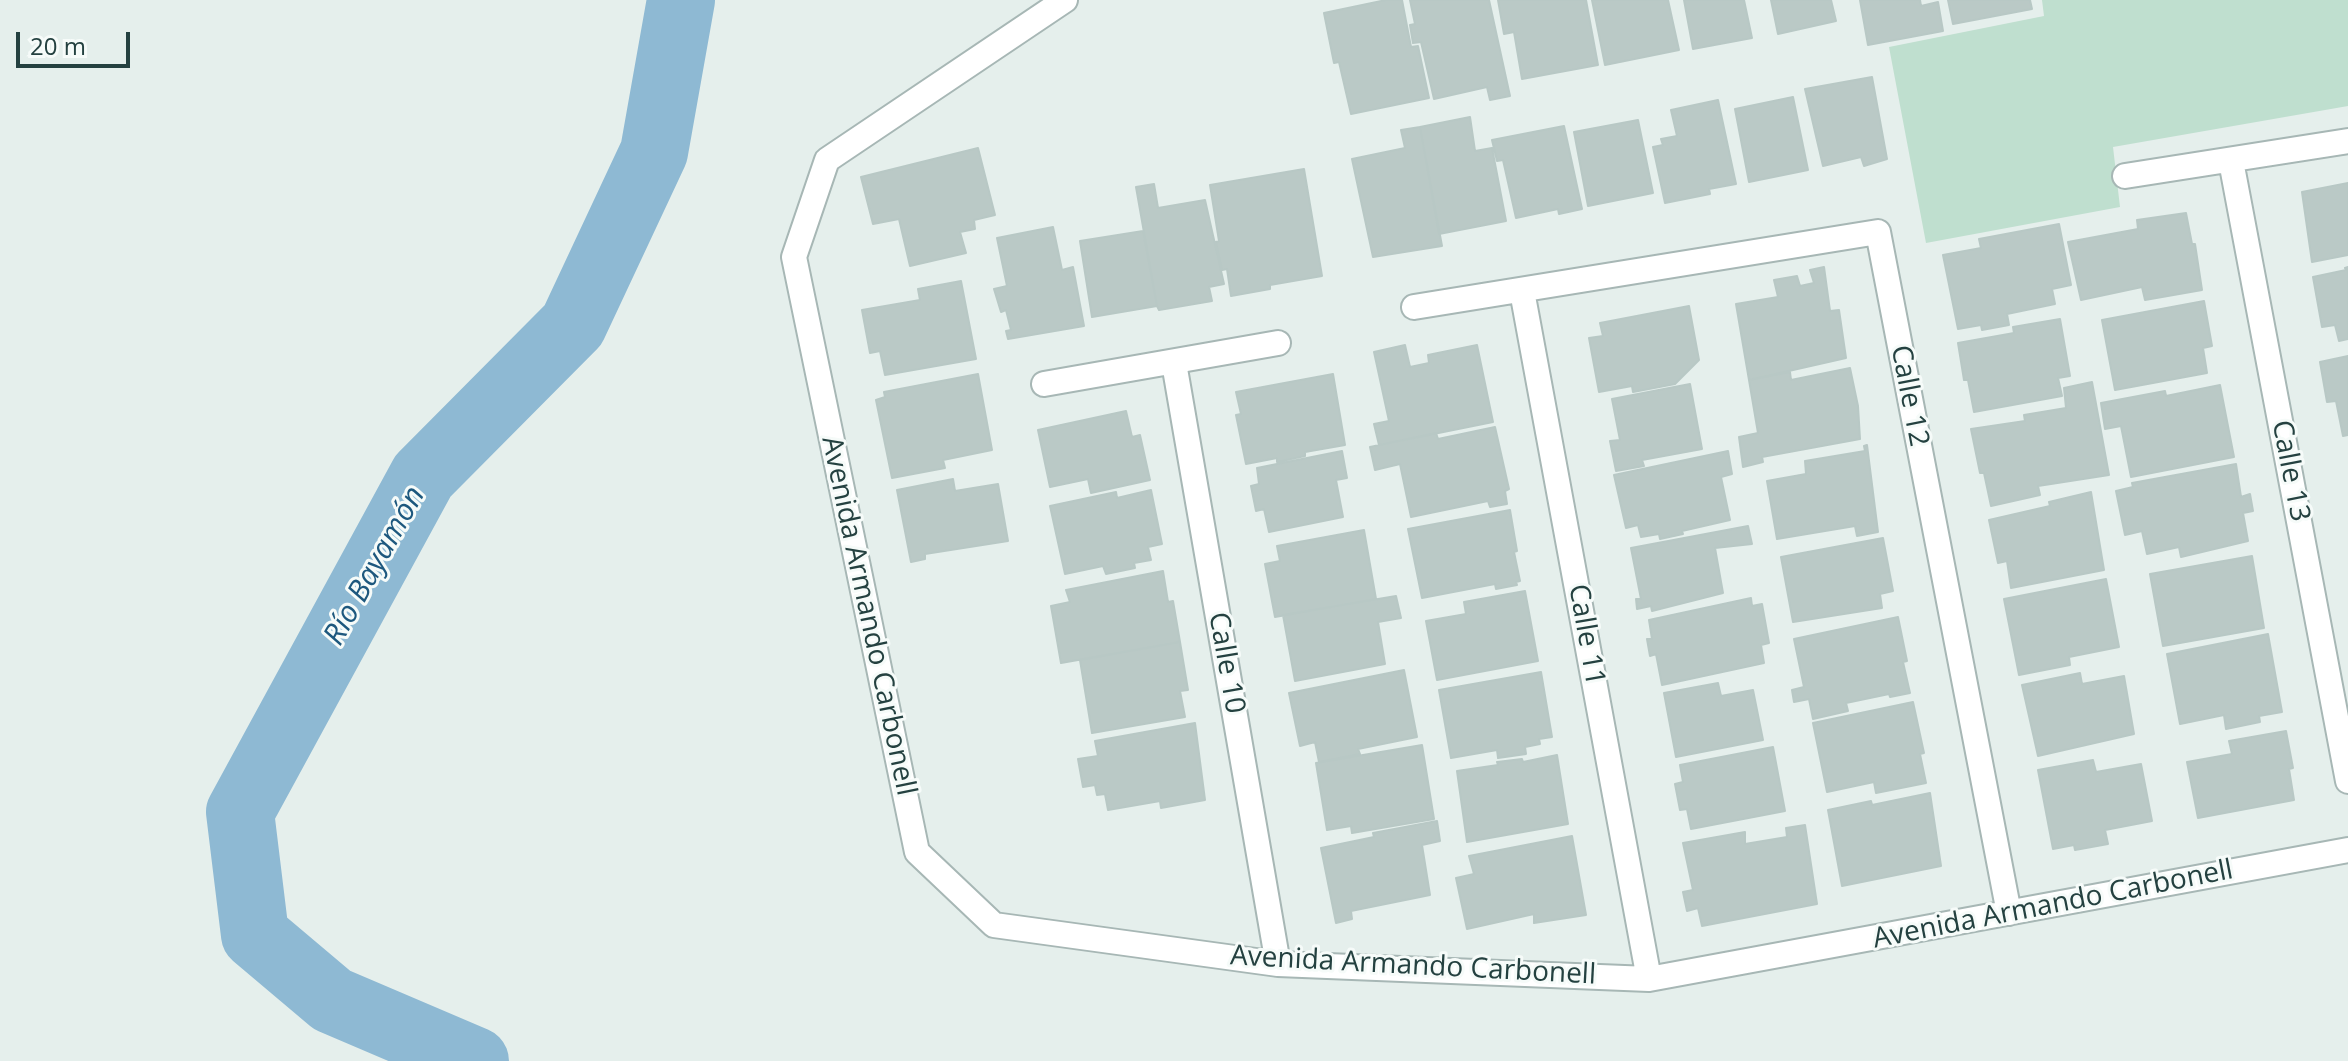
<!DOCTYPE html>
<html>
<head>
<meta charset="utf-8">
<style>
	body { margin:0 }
	#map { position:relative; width:2348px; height:1061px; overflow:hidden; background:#e5efec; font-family:"Open Sans",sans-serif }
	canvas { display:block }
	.scale { position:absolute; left:16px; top:32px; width:114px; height:36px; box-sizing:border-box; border:4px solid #244140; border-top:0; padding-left:10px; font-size:24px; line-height:28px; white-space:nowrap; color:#244140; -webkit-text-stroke:6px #f6fbf9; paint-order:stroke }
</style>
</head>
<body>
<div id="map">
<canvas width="2348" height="1061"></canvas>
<div class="scale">20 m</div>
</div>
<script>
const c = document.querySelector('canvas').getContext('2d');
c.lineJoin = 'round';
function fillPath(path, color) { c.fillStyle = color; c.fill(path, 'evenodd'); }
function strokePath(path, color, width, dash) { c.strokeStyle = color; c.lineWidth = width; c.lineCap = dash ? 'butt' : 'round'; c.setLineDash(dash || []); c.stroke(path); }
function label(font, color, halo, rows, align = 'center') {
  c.font = font + ' "Open Sans",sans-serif'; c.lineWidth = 6; c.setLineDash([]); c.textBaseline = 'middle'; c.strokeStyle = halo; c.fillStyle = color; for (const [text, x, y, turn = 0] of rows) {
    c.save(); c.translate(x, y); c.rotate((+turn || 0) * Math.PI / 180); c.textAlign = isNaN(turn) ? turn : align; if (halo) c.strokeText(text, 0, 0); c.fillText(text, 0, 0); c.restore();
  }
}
fillPath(new Path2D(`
	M2042,0H2348V106L2113,147L2120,207L1926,243L1889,47L2044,16Z`), '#bfdfcf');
strokePath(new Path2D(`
	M475,1061L332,1000L255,935L240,812L423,476L573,325L654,152L681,0`), '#8eb9d3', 68);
const building = new Path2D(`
	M1386,0H1402L1411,47L1418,46L1429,98L1351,114L1339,62L1334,63L1324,13Z
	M1410,0H1489L1510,96L1490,100L1487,87L1434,99L1421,42L1413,43L1410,25L1415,24Z
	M1498,0H1586L1598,65L1522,79L1514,32L1504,34Z
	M1592,0H1668L1679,50L1605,65Z
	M1684,0H1744L1752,38L1693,49Z
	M1771,0H1831L1836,21L1778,34Z
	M1860,0H1920L1921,6L1938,2L1943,31L1868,45Z
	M1948,0H2030L2032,9L1953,24Z
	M1872,77L1887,159L1864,166L1861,157L1823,166L1805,89Z
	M1793,97L1808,170L1749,182L1735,109Z
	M1718,100L1736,184L1709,189L1710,194L1665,203L1653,147L1663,145L1661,139L1677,136L1671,110Z
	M1470,117L1475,151L1492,148L1506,221L1439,234L1420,127Z
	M1638,120L1653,193L1588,206L1574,132Z
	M1564,126L1582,209L1559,214L1558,209L1516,218L1503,160L1497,161L1492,140Z
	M1420,127L1442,246L1373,257L1352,159L1405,148L1401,130Z
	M978,148L995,215L974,220L975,229L960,232L966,253L910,266L899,219L873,224L861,177Z
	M1304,169L1322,276L1270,285V289L1231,296L1227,269L1222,270L1216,242L1219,241L1210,185Z
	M2348,183V255L2312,262L2302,192Z
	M1154,184L1158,208L1205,200L1224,284L1209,287L1212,301L1159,310L1157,306L1136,187Z
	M2186,213L2192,244H2195L2202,290L2145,300L2142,287L2081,300L2068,242L2138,229L2137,220Z
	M2059,224L2071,285L2052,289L2055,304L2007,314L2009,325L1982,330L1981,325L1958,329L1943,255L1981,248L1979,239Z
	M1053,227L1062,270L1073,267L1084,326L1008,339L1006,331L1011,330L1006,310L1001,312L994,289L1007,286L997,238Z
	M1143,231L1157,306L1092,317L1080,241Z
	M1824,267L1830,311L1839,310L1846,358L1749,380L1736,304L1778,297L1774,280L1797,276L1800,286L1814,283L1810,270Z
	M2348,267V339L2339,341L2335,325L2322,327L2313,277L2346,270L2345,268Z
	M961,281L976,359L885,375L880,351L870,353L862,310L920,300L918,289Z
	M2204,301L2212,346L2203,348L2207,373L2115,390L2102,320Z
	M1689,306L1699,360L1675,384L1633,392L1632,386L1599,392L1589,338L1603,336L1600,323Z
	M2060,319L2070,376L2058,378L2062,396L1974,412L1968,380H1964L1958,343L2014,333L2013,327Z
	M1405,345L1410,367L1429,363L1428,355L1477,345L1493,422L1379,445L1374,424L1389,421L1374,352Z
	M2348,356V435L2343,436L2336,401L2327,402L2320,362Z
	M1850,368L1858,406L1860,439L1762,457L1763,462L1743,467L1739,437L1758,433L1749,380L1790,372L1791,380Z
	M978,374L992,450L943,460L945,468L892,478L876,400L885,397L884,392Z
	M1333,374L1345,445L1305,452V456L1277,462V458L1246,464L1236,415L1241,414L1236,392Z
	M2092,382L2109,475L2038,486L2040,495L1991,506L1984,473H1980L1971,429L2025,421L2024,415L2066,408L2064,388Z
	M1690,384L1702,449L1642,460L1644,466L1616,471L1610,441L1620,440L1612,399Z
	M2220,385L2234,457L2131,477L2121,426L2105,429L2101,403L2165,391L2166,396Z
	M1126,411L1132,437L1140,435L1150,480L1091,493L1088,479L1050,487L1038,430Z
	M1495,427L1509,489L1505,491L1507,504L1490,507L1488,501L1411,517L1400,464L1375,470L1370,447L1436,433L1438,439Z
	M1867,445L1878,532L1857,536L1855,526L1777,539L1767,481L1806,474L1805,461L1865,451L1864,446Z
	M1342,451L1347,478L1336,480L1343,517L1269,532L1264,509L1256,511L1251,486L1259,484L1257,468Z
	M1728,451L1732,474L1721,477L1730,520L1682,531L1683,534L1660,539L1659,534L1641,537L1638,525L1626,528L1614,475Z
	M2236,464L2241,497L2250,494L2253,511L2243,513L2248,541L2181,557L2179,547L2147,554L2142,531L2125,535L2116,491L2133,487L2132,483Z
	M953,479L955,491L998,484L1008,541L925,554V559L911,562L897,490Z
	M1151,490L1162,544L1148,547L1151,560L1134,563L1135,568L1106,574L1103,566L1065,574L1050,506L1116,492L1117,498Z
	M2091,492L2104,570L2011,588L2007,561L1998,563L1989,520L2050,506L2049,502Z
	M1510,510L1517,551L1514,552L1520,581L1516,582L1517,585L1496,589L1495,584L1422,598L1408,529Z
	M1748,526L1752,544L1715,548L1723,593L1652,611L1651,606L1637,609L1636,599H1641L1631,548Z
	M1364,530L1376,599L1275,617L1265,564L1280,561L1277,546Z
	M1883,538L1893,591L1880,594L1882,608L1793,622L1781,557Z
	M2252,556L2264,628L2163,646L2150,574Z
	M1163,571L1168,602L1173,601L1180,642L1061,663L1051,606L1070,602L1066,590Z
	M2106,579L2119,647L2069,657L2070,665L2019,675L2004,599Z
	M1525,591L1538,661L1437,680L1426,621L1466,614L1464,602Z
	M1396,596L1401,618L1378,622L1385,664L1295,681L1283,615Z
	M1751,598L1752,606L1762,604L1769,643L1761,645L1764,663L1662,685L1656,654L1650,656L1647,639H1652L1649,620Z
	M1898,617L1907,661L1903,662L1910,693L1890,697L1889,694L1846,703L1848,711L1813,719L1809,699L1794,702L1792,690L1804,687L1794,639Z
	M2268,634L2282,712L2259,716L2260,722L2226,729L2224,715L2180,724L2167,654Z
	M1180,642L1188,690L1180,691L1185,717L1092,733L1080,660Z
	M1404,670L1417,737L1358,749L1360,754L1319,762L1315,742L1300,746L1289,693Z
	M1541,672L1552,737L1539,739L1540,744L1525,747L1526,754L1498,758L1497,750L1451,758L1439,690Z
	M2080,673L2082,684L2124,676L2134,734L2038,756L2022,685Z
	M1718,683L1721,696L1753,690L1763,740L1676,757L1664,693Z
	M1913,702L1924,753L1920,754L1926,783L1876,793L1874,782L1827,792L1813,723Z
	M1195,723L1205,800L1161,808L1160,801L1108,810L1105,794L1097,795L1095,785L1083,787L1078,759L1098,756L1095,741Z
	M2286,731L2293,768L2289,769L2294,800L2198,818L2187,762L2232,754L2229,741Z
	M1422,745L1434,819L1352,833L1351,826L1327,830L1316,763Z
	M1773,747L1785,811L1691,829L1687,809L1680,810L1675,784L1683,782L1680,765Z
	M1557,755L1568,824L1467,842L1457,771L1498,765L1497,762L1522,759L1523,762Z
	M2093,760L2096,772L2141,764L2152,821L2105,830L2108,844L2075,850L2074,845L2053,849L2038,770Z
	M1930,793L1941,866L1842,886L1828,810L1871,801L1872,805Z
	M1437,821L1440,841L1422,845L1430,895L1351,911L1352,919L1336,923L1321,848L1374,837L1373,833Z
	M1805,825L1817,904L1702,926L1698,908L1687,911L1683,892L1693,890L1683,843L1745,832V844L1787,837L1786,828Z
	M1572,836L1586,915L1534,923V914L1467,929L1456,878L1474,874L1469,856Z`);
fillPath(building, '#bac9c6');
strokePath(building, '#b8c8c5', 2);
const minor = new Path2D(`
	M1065,0L827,160L794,257L917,852L994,925L1278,964L1649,979L2348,850
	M2231,161L2348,781
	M2125,176L2348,141
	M1522,291L1649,979
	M1414,307L1878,232L2009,913
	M1174,363L1278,964
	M1044,384L1278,343`);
strokePath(minor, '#a7b7b5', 28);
strokePath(minor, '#fff', 24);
label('28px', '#244140', '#f6fbf9', [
	["Calle 12",1909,396,79],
	["Calle 13",2290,471,79],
	["Avenida Armando Carbonell",868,616,78],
	["Calle 11",1586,635,80],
	["Calle 10",1226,663,80],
	["Avenida Armando Carbonell",2053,905,-11],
	["Avenida Armando Carbonell",1413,966,3]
]);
label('italic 30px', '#1d587e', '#f6fbf9', [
	["Río Bayamón",375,566,-61]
]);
</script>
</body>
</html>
